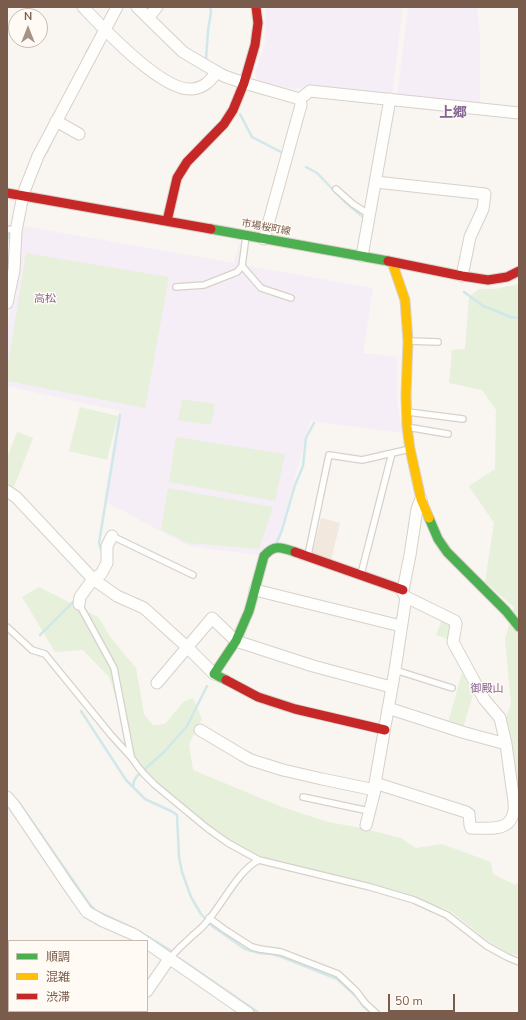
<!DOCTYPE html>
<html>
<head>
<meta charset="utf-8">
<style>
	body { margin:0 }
	#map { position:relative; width:526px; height:1020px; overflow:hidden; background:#f9f5f0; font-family:"Nunito Sans","Noto Sans JP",sans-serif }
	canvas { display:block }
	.frame { position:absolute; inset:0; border:8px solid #7a5c4d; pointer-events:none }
	.legend { position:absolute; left:8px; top:940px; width:140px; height:72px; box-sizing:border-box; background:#fffaf3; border:1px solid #cabbb1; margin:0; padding:5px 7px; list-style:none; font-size:12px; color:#7a5c4d }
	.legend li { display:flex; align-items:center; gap:8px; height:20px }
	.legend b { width:20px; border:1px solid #cabbb1 }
	.north { position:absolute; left:8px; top:8px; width:40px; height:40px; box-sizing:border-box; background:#fffaf3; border:1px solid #cabbb1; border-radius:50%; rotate:0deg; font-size:11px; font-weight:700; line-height:16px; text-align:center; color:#7a5c4d }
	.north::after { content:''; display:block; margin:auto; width:14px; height:18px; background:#a69286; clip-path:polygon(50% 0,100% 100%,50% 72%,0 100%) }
	.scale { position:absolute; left:388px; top:994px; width:67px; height:18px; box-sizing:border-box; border:2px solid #7a5c4d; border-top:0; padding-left:5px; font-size:12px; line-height:14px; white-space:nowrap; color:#7a5c4d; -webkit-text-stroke:3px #fffaf3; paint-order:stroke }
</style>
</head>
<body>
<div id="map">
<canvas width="526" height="1020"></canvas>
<div class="frame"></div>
<ul class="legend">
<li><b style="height:5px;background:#4caf50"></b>順調</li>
<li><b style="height:5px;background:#ffc107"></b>混雑</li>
<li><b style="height:5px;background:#c62828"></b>渋滞</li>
</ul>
<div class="north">N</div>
<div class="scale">50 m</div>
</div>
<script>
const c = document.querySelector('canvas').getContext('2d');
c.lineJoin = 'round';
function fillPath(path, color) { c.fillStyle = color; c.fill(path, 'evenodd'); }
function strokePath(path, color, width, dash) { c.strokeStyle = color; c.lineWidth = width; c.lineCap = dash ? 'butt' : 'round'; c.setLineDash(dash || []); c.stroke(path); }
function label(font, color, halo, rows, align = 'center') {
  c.font = font + ' "Nunito Sans","Noto Sans JP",sans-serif'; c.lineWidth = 3; c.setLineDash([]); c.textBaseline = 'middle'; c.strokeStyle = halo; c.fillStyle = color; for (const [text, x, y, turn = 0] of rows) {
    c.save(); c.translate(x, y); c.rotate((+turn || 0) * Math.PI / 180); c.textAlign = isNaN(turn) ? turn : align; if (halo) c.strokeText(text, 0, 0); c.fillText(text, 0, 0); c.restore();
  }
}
fillPath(new Path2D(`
	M321,518L340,523L331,560L312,555Z`), '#f2e8de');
fillPath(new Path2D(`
	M266,7H403L392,95L319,87L293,89L258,82L255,73L265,43Z
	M408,7H477L480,37V107L397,96Z
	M23,226L234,263L240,242L249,244L246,263L248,266L373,288L363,353L397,357V398L402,433L310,421L277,545L258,555L189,546L104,501L119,411L7,386V330L17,268L19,251Z`), '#f6eef6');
fillPath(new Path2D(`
	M26,253L169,277L145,408L7,381V370Z
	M519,284V823L516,818L511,742L506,718L511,704L505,639L514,607L485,582L494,523L469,486L495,469L496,410L482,390L449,383L452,350L465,349L469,297L479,289H495Z
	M182,399L215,404L211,425L178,420Z
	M80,407L118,416L107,460L69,451Z
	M17,432L33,438L14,487L7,484V458Z
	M176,437L285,454L275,501L169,482Z
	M168,488L273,507L259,549L188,543L161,530Z
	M39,587L98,617L111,638L136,668L144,714L153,725L165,724L183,702L193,698L202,719L195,731L189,745L193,770L282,807L328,822L362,828L401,838L416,848L442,844L491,862L493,874L515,885L519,882V956L509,953L491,943L449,910L415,898L264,859L254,855L220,833L190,820L137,765L109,677L83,650L55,652L22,597Z
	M442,619L453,623L448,639L436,635Z
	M462,673L473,694L463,728L448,723Z`), '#e7f0db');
strokePath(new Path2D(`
	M86,53L91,44
	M206,59L208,31L211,12L210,7
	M240,114L252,137L281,152
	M47,152L51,143
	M306,167L317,173L345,202L363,217
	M7,241L9,234
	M464,292L483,306L511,317L519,318
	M277,542L282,530L295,485L303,466L306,438L314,423
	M102,552L99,543L120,415
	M40,635L76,599
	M81,711L126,780L145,799L173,812L177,815L179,857L182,872L191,897L201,914L212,926L245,949L259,953L272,954L282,957L337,979L358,998L363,1006L371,1013
	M133,787L134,781L137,776L164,752L187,726L207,686
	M20,804L90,905L96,911L135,929
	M143,934L170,950
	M179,958L259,1013`), '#d0e8ea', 2.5);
const lane = new Path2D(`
	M336,189L353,204L370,215
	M7,229L16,231
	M242,266L246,236
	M176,287L204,285L237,272L242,266L261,288L291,298
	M409,341L438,342
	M408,412L463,419
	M407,427L448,434
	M112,536L193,575
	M308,555L329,455L362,460L410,449
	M361,574L392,453
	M79,604L114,668L131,756
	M7,627L32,650L45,654L111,735L131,757L139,768L144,774L155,785L207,828L228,843L259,860L370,887L414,900L447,915L487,946L507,957L519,962
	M395,670L452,688
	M303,797L369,811
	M209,918L224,929L252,947L260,949L281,952L338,974L356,991L365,1003L376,1013
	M169,959C176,951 183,944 191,937C195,933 201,929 205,924C221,907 238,870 259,860`);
const street = new Path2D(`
	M83,7C103,28 162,92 192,89C204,88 210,81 217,72
	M137,7L183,52L217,72L224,76L244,83L300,99
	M148,18L157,7
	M300,99L310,91L519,113
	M56,121L79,134
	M376,182L485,194L483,209L470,237L462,276
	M264,239L301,105L300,99
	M362,256L390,99
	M7,303L14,270L16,231L23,195L25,189L38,156L117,7
	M7,491L16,497L93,579L117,596L144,608L188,648L214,674
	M255,590L401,626
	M406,597L455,621L456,624L453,642L484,699L500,718L506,744
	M79,604L80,597L93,579L101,574L107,563V546L112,536
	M157,683L212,618L236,641L313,666L391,687
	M200,730L242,755L251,760L283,770L322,779L375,790
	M375,783L466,812L469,814L470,825L471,828C480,828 497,830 505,825C511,822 513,816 514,810C515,802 513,795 512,788C510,773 508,759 506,744L462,732L388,708
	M7,797L14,805L68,885L87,912L103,921L135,935L144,941
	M366,825L375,790V783L395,670L406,597L403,593V590L410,555L417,509L421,499
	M147,943L248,1013
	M147,991L169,959`);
const fast = new Path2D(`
	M211,229L388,261
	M429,518L438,539L447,552L506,611L519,627
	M226,680L214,674L236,641L249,611L264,556C274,544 281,547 295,552
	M7,1000L9,1001`);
const slow = new Path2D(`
	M392,262L405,300L408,341L406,395L407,427L410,449L421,499L429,518
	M22,1011L24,1013`);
const jam = new Path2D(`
	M7,193L211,229
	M167,221L177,178L187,162L224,124L233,110L244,83L255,45L258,23L256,7
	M388,261L462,276L488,280L507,277L519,271
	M295,552L403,590
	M226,680L258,697L295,709L385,730`);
strokePath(lane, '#d7d1cb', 8);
strokePath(street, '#d7d1cb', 13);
strokePath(fast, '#d9d2cb', 11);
strokePath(slow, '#d9d2cb', 11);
strokePath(jam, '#d9d2cb', 11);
strokePath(lane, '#fefefd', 5.5);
strokePath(street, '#fefefd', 11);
strokePath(fast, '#4caf50', 9);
strokePath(slow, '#ffc107', 9);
strokePath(jam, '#c62828', 9);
label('10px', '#7a5c4d', '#fffaf3', [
	["市場桜町線",266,228,10]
]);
label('11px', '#846695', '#fffaf3', [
	["高松",45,299],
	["御殿山",487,689]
]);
label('bold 14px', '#846695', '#fffaf3', [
	["上郷",453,114]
]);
</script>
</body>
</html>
